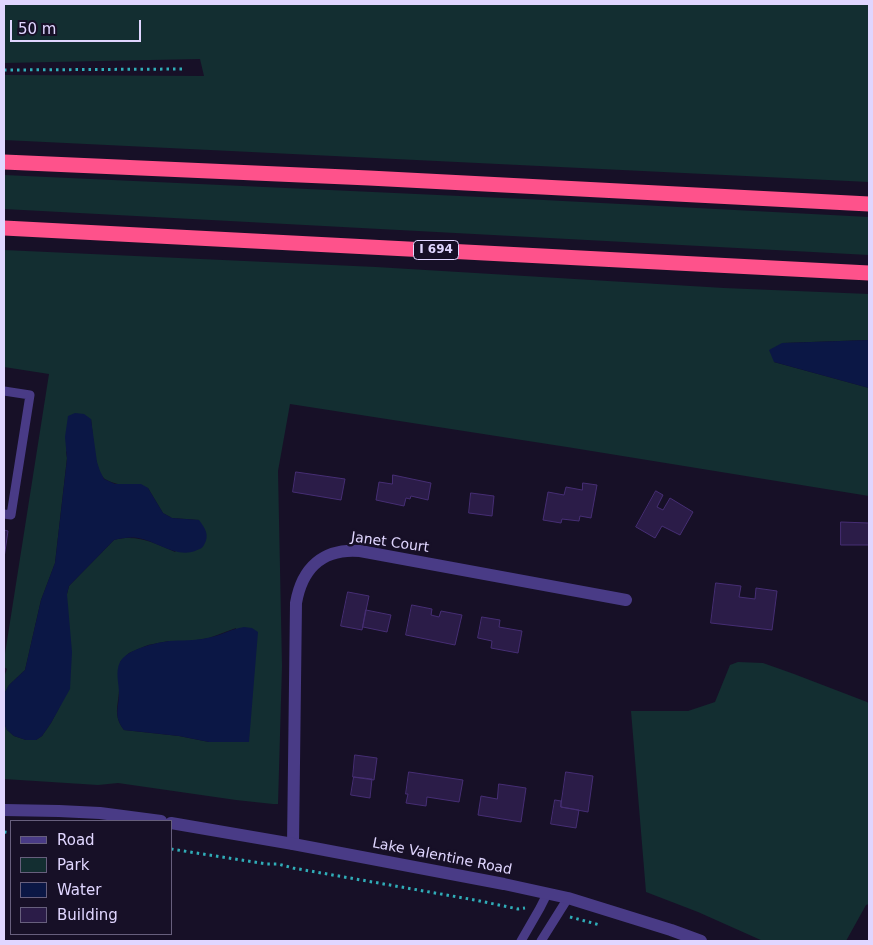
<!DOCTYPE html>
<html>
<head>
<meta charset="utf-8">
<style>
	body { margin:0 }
	#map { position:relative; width:873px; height:945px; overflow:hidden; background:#171027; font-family:"DejaVu Sans",sans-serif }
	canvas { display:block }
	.frame { position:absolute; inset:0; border:5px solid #e0d6ff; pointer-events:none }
	.legend { position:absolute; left:10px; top:820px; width:162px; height:115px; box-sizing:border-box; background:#171027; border:1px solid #675f7d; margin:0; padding:6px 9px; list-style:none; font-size:15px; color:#e0d6ff }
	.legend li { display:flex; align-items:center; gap:10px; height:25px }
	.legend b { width:25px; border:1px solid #675f7d }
	.scale { position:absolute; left:10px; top:20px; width:131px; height:22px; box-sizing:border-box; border:2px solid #e0d6ff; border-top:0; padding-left:6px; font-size:15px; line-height:18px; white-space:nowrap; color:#e0d6ff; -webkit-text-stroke:4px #171027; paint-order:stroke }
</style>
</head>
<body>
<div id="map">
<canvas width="873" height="945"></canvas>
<div class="frame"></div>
<ul class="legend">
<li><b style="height:6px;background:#493b86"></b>Road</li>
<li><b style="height:14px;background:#132e31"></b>Park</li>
<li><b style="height:14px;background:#0b1745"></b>Water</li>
<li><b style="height:14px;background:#2b1c48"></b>Building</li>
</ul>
<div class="scale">50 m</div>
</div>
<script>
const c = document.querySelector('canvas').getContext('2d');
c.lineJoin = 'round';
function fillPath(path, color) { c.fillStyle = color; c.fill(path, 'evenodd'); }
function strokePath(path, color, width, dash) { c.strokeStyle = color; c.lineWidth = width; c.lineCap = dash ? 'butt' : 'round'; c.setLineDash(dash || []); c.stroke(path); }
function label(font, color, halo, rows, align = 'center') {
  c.font = font + ' "DejaVu Sans",sans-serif'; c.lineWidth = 5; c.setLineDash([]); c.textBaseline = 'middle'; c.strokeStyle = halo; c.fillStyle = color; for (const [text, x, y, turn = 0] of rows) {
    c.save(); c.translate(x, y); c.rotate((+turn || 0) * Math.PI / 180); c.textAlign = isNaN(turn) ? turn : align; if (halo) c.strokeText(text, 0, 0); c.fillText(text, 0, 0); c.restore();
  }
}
fillPath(new Path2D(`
	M4,4H869V182L4,140V75L204,76L200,59L4,63Z
	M4,175L525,199L869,217V255L4,209Z
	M4,250L376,267L724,288L869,294V340L783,343L774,362L869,388V496L567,447L290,404L278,471L282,666L278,804H273L236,800L118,783L98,785L4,779V723L7,730L14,736L26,740H36L42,736L51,723L60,706L67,594L69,586L114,540C137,534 154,543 175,552L199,520L172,518L163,513L148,488C136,486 115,486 105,479C94,471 93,433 91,419L66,452L67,458L55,563L41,600L25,670L9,685L4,694V677L7,669L4,667V660L49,374L4,367ZM236,628L209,742L179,736L124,730C113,715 118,707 119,691C120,682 120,672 120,662L129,653L148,645L169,641H191L209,638Z
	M738,662L763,663L794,674L867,702L869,704V904L866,905L846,941H763L698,912L646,892L631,711H688L715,702L730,665Z`), '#132e31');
fillPath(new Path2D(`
	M869,340V388L774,362L769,350L782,343Z
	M75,413L84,414L91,419L97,462L100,471L104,479L115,484H141L148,488L163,513L172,518L199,520C205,528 210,535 204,545C202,549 199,549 195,551C176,558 156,541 138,538C130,537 122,538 114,540L69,586L67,594L72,652L70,689L51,723L42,736L36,740H26L14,736L7,730L4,723V694L9,685L25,670L41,600L55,563L67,459L65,437L68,416Z
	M244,627L252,628L258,632L249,742H209L179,736L124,730C113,716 119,708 119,693C119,683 115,672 120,662C127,649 155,643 169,641C182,640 194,641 207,638C220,636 231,629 244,627Z`), '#0b1745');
const building = new Path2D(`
	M296,472L345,479L341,500L293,492Z
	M393,475L431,483L428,500L411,496L410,499L406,498L404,506L376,500L379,482L392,484Z
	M583,483L597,485L591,518L580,516L579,521L562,519L561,523L543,520L548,492L564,495L566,487L582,490Z
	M656,491L663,495L657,507L663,510L670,498L693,512L680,535L662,526L655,538L636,527Z
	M471,493L494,496L492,516L469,513Z
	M841,522L869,523V545H841Z
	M4,530L8,531L4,558Z
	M716,583L741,586L739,597L755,599L756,588L777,591L772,630L711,623Z
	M348,592L369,596L362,630L341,626Z
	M412,605L432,609L431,615L439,617L441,611L462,615L455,645L406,635Z
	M366,610L391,615L387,632L363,627Z
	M482,617L500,620L499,627L522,631L518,653L491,648L492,641L478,638Z
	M355,755L377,758L374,780L353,777Z
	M409,772L463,780L459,802L427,797L426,806L406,803L408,794H406Z
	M566,772L593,776L588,812L561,807Z
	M354,777L372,779L370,798L351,795Z
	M499,784L526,788L521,822L478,815L481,796L497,799Z
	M555,800L561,801V807L579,810L576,828L551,824Z`);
fillPath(building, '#2b1c48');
strokePath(building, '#462e74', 1);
strokePath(new Path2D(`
	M4,70L184,69
	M4,832L11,833
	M171,849L267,864H278L293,868L475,900L518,909L525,908
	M570,917L600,925`), '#30adb8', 3, [2.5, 4]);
strokePath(new Path2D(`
	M4,391L30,395L11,515L4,514
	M521,941L540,908L547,894
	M541,941L568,898`), '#493b86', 9);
strokePath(new Path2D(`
	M293,844L296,603C302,568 323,548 360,551L626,600`), '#493b86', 12);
strokePath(new Path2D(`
	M4,810L59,811L100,813L161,821
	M171,823L293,844L504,884L568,898L671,930L701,941`), '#493b86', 12);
strokePath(new Path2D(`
	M4,162L369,178L869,204
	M4,228L869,273`), '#fe528b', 15);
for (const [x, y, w] of [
	[436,250,45]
]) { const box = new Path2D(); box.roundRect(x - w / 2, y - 9.5, w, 19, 4); c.fillStyle = '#171027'; c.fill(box); strokePath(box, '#e0d6ff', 1); }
label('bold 12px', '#e0d6ff', null, [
	["I 694",436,250]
]);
label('14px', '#e0d6ff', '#171027', [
	["Janet Court",390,543,8],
	["Lake Valentine Road",442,857,11]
]);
</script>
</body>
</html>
